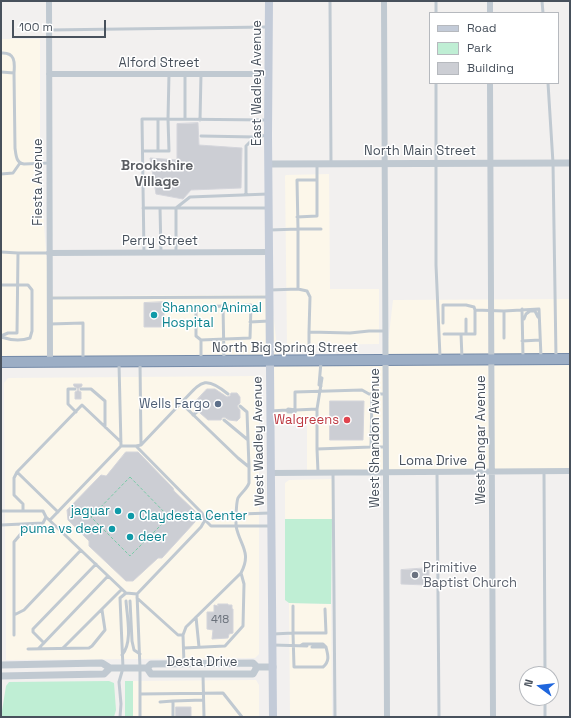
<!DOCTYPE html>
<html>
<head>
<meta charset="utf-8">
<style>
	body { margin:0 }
	#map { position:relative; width:571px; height:718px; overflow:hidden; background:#f2f0ef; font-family:"Space Grotesk",sans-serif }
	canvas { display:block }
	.frame { position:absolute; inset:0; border:2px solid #48515c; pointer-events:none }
	.legend { position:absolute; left:429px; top:12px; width:130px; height:72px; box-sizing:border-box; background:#fff; border:1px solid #b6b9be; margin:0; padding:5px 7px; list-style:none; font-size:12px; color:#48515c }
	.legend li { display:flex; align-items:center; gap:8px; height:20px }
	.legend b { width:20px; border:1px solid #b6b9be }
	.north { position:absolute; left:519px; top:666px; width:40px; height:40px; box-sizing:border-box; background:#fff; border:1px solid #b6b9be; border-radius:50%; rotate:285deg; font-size:11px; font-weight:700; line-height:16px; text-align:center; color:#48515c }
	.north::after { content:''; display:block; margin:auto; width:14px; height:18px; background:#1f66dd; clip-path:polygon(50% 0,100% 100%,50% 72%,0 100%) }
	.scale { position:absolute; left:12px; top:20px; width:94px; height:18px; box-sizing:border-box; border:2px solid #48515c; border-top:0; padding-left:5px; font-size:12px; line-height:14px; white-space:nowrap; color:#48515c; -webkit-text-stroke:3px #fff; paint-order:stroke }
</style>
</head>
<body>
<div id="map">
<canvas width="571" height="718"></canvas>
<div class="frame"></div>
<ul class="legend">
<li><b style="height:5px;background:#c3cbd8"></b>Road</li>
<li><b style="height:11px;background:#bfeed4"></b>Park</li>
<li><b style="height:11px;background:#ccced4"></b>Building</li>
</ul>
<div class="north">N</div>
<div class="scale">100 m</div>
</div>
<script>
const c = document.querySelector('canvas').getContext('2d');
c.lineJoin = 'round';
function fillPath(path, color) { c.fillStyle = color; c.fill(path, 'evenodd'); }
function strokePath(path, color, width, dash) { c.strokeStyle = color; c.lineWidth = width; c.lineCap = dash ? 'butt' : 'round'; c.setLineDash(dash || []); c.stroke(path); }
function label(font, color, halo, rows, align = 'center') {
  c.font = font + ' "Space Grotesk",sans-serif'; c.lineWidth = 3; c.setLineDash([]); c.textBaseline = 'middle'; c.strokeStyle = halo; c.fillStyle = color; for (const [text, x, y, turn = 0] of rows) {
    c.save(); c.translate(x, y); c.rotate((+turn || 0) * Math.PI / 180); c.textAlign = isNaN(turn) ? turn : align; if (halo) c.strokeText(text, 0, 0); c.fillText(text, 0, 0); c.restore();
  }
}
fillPath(new Path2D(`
	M1,39H40V179L50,296L271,295L278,356L386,361L393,300L570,299V471L307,472V424H271V362H1Z
	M329,174L330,289H379V344L287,345L285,176L286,175Z
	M256,376L262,381L259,424V654L255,658L6,660L4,383L8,378Z
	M332,479V519H285V483L289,480Z
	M289,603L331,604L332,717H290Z
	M256,680L259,685V717H133V681Z`), '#fcf7ea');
fillPath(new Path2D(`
	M285,519H332L331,604L289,603L285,600Z
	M109,681L114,683L116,710L114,717H1L6,686L9,682Z
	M125,681H133V717H125Z`), '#bfeed4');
const building = new Path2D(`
	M198,123L199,145L242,148L241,188L191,190L183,199L156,194L150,158L177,160V124Z
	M164,302V327H144V303Z
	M74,384H82V386L78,389L79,391L81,392V399H75V392L77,391L78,389L74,386Z
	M207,389H215L227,397L230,396L231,393H237L240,397V403L237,406L240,410V418L237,421L229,420L224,417L222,418L221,420H208L200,413V409L195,407V402Z
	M330,401H364L363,440H330Z
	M126,452H138L173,488L174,491L195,511V522L162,558H158L133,581H126L89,546V541L68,520L67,510L101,475L106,476Z
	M429,568V581L425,585L401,584V570Z
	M218,604H228V605H232V609H233V633L229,634L228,638L212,639L213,630L207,629V612H214V605L218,606Z
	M176,707H191V717H176Z`);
fillPath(building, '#ccced4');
strokePath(building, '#d4d5db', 1);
const trunk = new Path2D(`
	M1,362L570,359`);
strokePath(trunk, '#748aa8', 12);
strokePath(new Path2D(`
	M130,477L169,517L130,556L91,517Z`), '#78cba7', 1, [3, 2]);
strokePath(new Path2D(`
	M330,1L331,164
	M436,1V13
	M542,1L543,13
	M49,30L267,27
	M1,53C15,52 15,62 14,73
	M1,72L14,73L15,148C16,155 16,163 24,164L49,163
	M169,74L168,119L267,120
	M185,74V119
	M436,83V265L440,357
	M548,83L553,163L556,357
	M200,120L201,74
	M201,136L255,137
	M143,151H169L168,119H142L144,253
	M158,151V119
	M317,164V180
	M1,174L13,173L20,163
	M246,195V146L255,137L268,135
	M143,208H267
	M160,208L161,252
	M297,217L317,216V180H297L298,229H321
	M270,230L298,229V289
	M1,252L18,253
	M176,252V208L190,197L268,194
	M1,285H28L32,290V331L30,338C21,341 10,340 1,337
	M270,290L298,289L307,291L310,297L309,332
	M49,298L268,297
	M223,305L224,360
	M522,309L523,357
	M475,310L504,311L539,309L541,357
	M524,319L526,314L530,311H535L538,317
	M250,322L269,321
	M443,323V305H466L474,307L475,310V334H461
	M50,324L83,323V360
	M444,334H461L462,358
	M466,334V319
	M1,336L8,333H17L18,253H49
	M504,338V311
	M201,340L250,338L251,305L196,307V336L201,340V360
	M522,341L540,340
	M309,358V332L350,333L369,331H385
	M321,362L319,385L321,386
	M140,363L141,445
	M75,389H68V404L76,412
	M81,389H91L105,401V427
	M372,394H386
	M181,403C200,384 203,373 228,394
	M240,406L247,412L248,440
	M317,409L322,378L320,377
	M287,410L288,409L296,410
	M271,411L287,410L288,412H295L296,410L317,409V449L371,447L372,394H369L362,390L295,392V409
	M193,415L198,411
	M224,420L248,440L249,467
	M121,446H136L141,445L181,403L238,458L249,467C249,472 249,478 249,483C247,489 241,493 238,498C236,503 236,520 236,526C240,546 252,552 241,573L186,627L183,635L184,664
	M371,447H385
	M317,449L318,472
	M17,472L14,478V495L23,504V511
	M437,472L439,717
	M544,472L545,674
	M333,473L335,717
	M1,511H43L46,517L43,523L1,525
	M58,512L17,472L82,405L121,442
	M270,513L210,515L205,520L211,526H271
	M46,517L126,593
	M50,520L121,446L119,364
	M137,594L140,668V717
	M137,598L178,635H183
	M130,601L132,641L134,650L140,654
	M293,606V633H326L325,609
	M14,615L24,610L81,550
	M196,617L199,647
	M273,634L293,633L294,667H323C330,661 328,655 326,647H312
	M14,635V542L29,524
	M44,643L33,632V629L96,564
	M273,645L307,646
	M300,646L303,644H323L326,647
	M39,648L108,576
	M63,648L122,589
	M184,648L225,646L243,626L244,584L241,573
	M28,649L89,648L92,646L105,630L102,610
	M122,655C133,642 127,617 126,601
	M203,675L204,717
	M140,694L223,693L242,717
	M545,698V717
	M160,702L173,701
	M120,717L121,704L119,682L123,668L120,598L126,593L137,594L201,527L205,520L202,513L136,446
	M173,717V701L203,700`), '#c0c9d1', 3);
strokePath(new Path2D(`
	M49,1L50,362
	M384,1L387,717
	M490,1V13
	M49,74H269
	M490,83L493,717
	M49,253L270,252
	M271,473L570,471`), '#c0c9d1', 6);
strokePath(new Path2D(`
	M269,164L570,163
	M1,665L102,663L110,668H147
	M257,667L253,674H151L147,668L151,664L253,663L257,667H273
	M1,676L104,674L110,668`), '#c0c9d1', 7);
strokePath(new Path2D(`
	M269,1L268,135L273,717`), '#c3cbd8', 8);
strokePath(trunk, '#9caec5', 10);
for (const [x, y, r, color] of [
	[154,315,4,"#0f9aa8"],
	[218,404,4,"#5c6f8a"],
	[347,420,4,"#e0444e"],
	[118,511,4,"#0f9aa8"],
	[131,516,4,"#0f9aa8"],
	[112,529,4,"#0f9aa8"],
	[130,537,4,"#0f9aa8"],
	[415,575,4,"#6b7280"]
]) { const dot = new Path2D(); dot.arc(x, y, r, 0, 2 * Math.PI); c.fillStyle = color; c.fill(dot); strokePath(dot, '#fff', 1.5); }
label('11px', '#69707a', null, [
	["418",220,620]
]);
label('13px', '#48515c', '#fff', [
	["Alford Street",159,63],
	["East Wadley Avenue",257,83,-90],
	["North Main Street",420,151],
	["Fiesta Avenue",38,182,-90],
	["Perry Street",160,241],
	["North Big Spring Street",285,348],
	["West Shandon Avenue",375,438,-90],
	["West Dengar Avenue",481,440,-90],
	["West Wadley Avenue",259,441,-91],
	["Loma Drive",433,461],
	["Desta Drive",202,662]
]);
label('13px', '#0d838f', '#fff', [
	["Shannon Animal",162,308],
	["Hospital",162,323],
	["jaguar",110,511,"right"],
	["Claydesta Center",139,516],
	["puma vs deer",104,529,"right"],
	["deer",138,537]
], 'left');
label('13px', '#4e5e75', '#fff', [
	["Wells Fargo",210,404]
], 'right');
label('13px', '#be3a42', '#fff', [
	["Walgreens",339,420]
], 'right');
label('13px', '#5b616d', '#fff', [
	["Primitive",423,568],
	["Baptist Church",423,583]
], 'left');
label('bold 14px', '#5c5f64', '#fff', [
	["Brookshire",157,166],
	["Village",157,182]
]);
</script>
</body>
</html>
